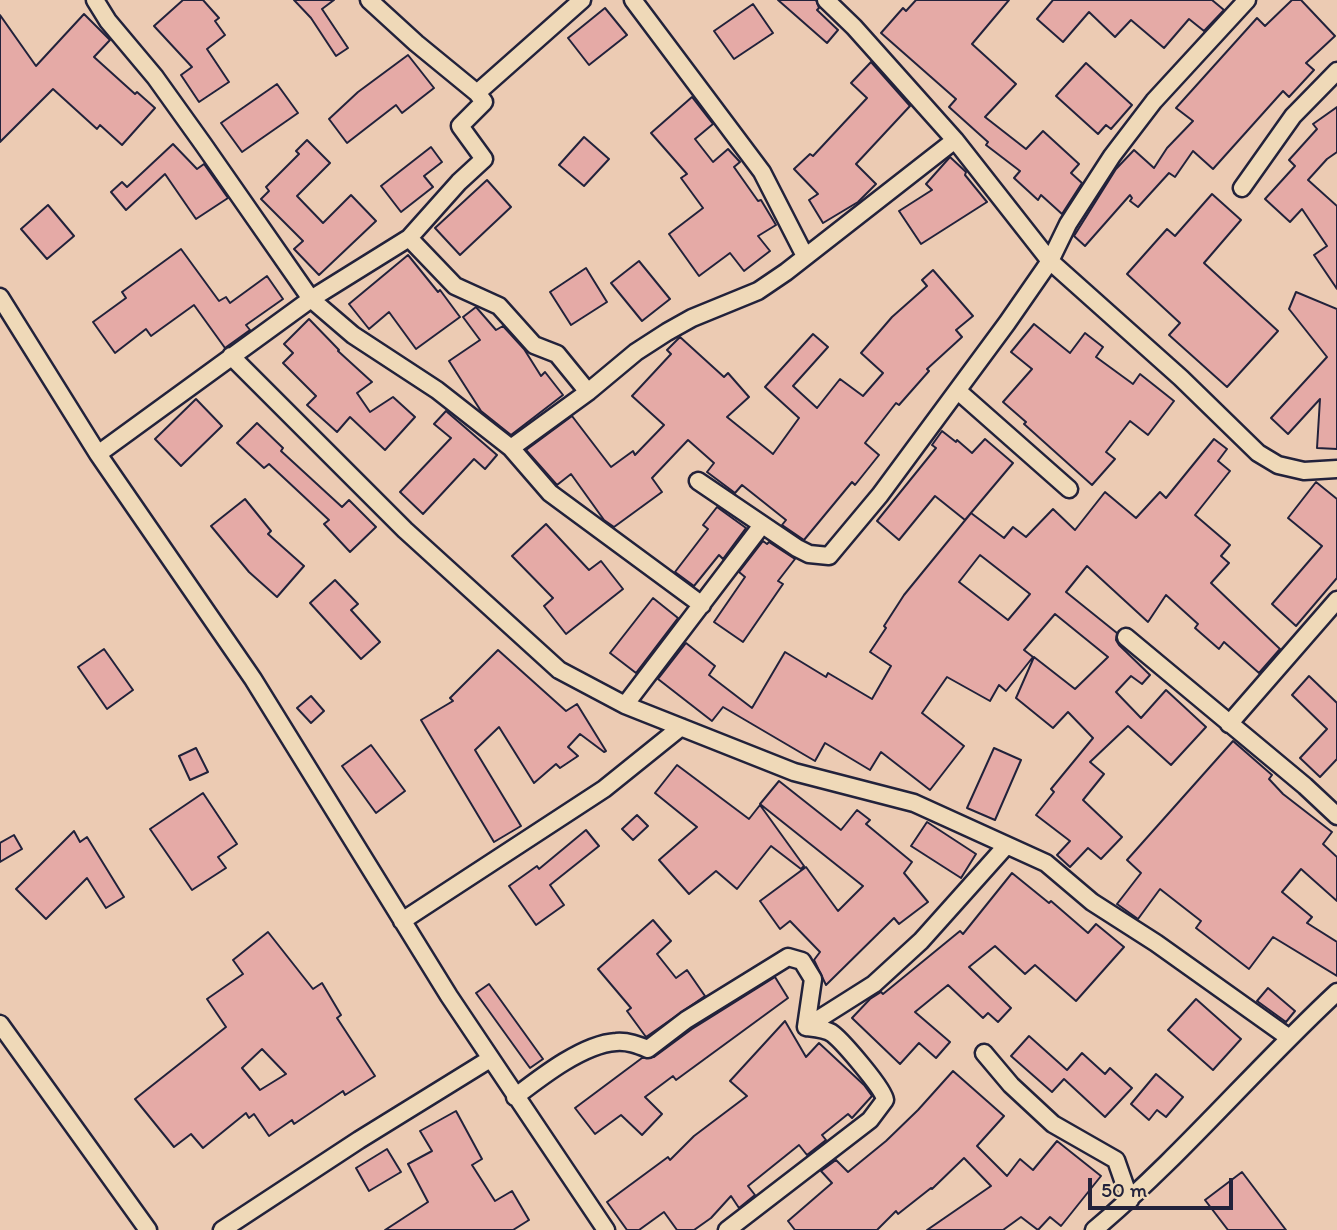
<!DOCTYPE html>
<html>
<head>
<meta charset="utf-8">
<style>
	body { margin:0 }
	#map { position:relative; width:1337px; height:1230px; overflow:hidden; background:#eccbb3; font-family:Itim,sans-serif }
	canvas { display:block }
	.scale { position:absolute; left:1088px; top:1178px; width:145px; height:32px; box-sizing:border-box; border:4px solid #22223b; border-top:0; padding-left:9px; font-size:21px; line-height:24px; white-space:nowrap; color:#22223b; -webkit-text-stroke:5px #efd9b8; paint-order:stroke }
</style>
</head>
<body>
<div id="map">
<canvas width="1337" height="1230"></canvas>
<div class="scale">50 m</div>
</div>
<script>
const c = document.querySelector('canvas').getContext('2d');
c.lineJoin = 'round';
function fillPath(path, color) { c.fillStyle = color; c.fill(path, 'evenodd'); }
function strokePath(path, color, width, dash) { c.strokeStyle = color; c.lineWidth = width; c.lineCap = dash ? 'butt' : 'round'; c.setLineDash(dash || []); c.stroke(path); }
const building = new Path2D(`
	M183,0H203L219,18L215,21L225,35L207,49L229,82L199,102L181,75L192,67L154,26Z
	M294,0H334L322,9L348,48L336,56L311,18Z
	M778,0H816L819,8L817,10L838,30L827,43Z
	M916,0H1009L972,44L1016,84L985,117L1026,149L1043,131L1079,164L1071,173L1082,183L1062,214L1041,195L1038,200L1014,178L1020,171L986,145L988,142L949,107L956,99L881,33L903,8L906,11Z
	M1053,0H1212L1224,10L1204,31L1189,19L1164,48L1131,20L1115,37L1089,12L1063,42L1037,19Z
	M1292,0H1301L1335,36L1306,63L1314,70L1289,97L1283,91L1213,169L1193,151L1175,177L1169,173L1138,207L1130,201L1132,198L1130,195L1085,246L1074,236L1116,169L1134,150L1154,168L1167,148L1193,121L1176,108L1257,18L1265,26Z
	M753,4L773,33L734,59L714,31Z
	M605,8L627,35L589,65L568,38Z
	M84,14L110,40L94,57L135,94L137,92L155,108L122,145L100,125L97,129L53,89L0,142V15L36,66Z
	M408,55L434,88L402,113L396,105L347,143L329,119L358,92Z
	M871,62L910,106L856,164L876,184L858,202L823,223L809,200L818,194L794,169L810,154L813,156L867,98L851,83Z
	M1086,63L1132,105L1111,129L1106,125L1098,134L1056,96Z
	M277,84L298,113L242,152L221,123Z
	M692,97L713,124L695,139L713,162L728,149L740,162L734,167L758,201L761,200L776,225L758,236L770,251L744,271L730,253L699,276L669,234L703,208L681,178L687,174L651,133Z
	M1337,107V152L1327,159L1308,180L1337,206V289L1314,255L1327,246L1302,209L1290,222L1265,199L1295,166L1289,160L1317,129L1313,124Z
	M584,137L609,159L584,186L559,165Z
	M307,140L330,163L297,196L323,223L351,195L376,221L319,275L294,249L303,241L261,199L269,191L266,187L299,154L296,151Z
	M173,144L197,169L204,164L228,198L196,219L165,174L126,210L111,192L122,182L127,187Z
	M431,147L442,162L424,176L433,187L401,212L381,186Z
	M950,157L966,172L965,175L987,202L921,244L899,211L932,190L926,184Z
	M487,180L511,207L460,255L435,228Z
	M1212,194L1241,220L1204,263L1278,331L1227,387L1169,335L1180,323L1127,274L1167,229L1175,236Z
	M48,205L74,236L47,259L21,229Z
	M181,249L219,301L226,297L230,303L267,276L283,299L246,325L250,330L225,348L194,305L151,336L146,329L115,353L93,322L126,298L122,292Z
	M408,255L438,292L440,290L460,317L416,349L389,312L369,329L349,304Z
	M639,261L670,299L642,321L611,283Z
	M586,268L607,302L571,325L550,292Z
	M933,270L973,316L956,330L962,337L927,369L929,371L899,405L896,403L865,443L879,455L855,485L852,482L804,540L782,525L786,520L742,485L735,493L707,472L714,463L688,440L652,478L662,492L614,527L604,520L571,474L557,485L526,450L572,416L611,467L633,451L635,455L664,425L632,396L671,354L667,350L680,337L724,377L728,373L749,397L727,417L773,454L799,418L765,387L813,334L828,347L793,386L817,408L840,379L863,396L883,373L861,353L892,317L927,286L922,280Z
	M1296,292L1337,309V449L1317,448L1320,399L1288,434L1271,418L1327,357L1289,309Z
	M476,307L496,330L503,326L524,349L541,376L545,372L563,395L511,435L481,411L449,361L480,340L463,317Z
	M309,319L339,350L338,351L372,382L357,393L370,412L393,397L415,417L385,450L350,417L337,432L307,405L316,396L283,363L293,353L284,344Z
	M1034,324L1070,353L1085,333L1103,347L1096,357L1133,384L1140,374L1174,401L1148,435L1130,421L1106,452L1115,459L1092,485L1024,424L1026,422L1003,402L1032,369L1011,352Z
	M196,399L222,426L181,466L155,439Z
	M446,411L497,455L485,469L474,459L423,514L400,492L451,438L434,424Z
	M257,423L283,448L281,451L342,507L349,500L376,527L350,552L324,524L329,520L269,464L264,468L237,443Z
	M942,431L956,442L957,440L972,453L985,439L1013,463L965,520L935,496L899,540L877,521L936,448L932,445Z
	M1214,439L1227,449L1218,461L1230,471L1195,515L1230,545L1221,556L1229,563L1211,583L1280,649L1259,673L1224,642L1219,649L1195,628L1198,624L1166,595L1148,622L1087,566L1066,592L1117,633L1116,640L1119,645L1150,675L1142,684L1131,676L1116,692L1141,718L1166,690L1206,727L1171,765L1128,726L1090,762L1104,774L1083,800L1122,837L1101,859L1088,848L1070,867L1057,855L1070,841L1036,815L1054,792L1051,789L1093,738L1068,712L1053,728L1016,698L1034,657L1075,689L1108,657L1055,614L1024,650L1033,657L1006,691L999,685L990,701L947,677L922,713L964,746L930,790L881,752L870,770L825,743L815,761L723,707L712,721L658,679L686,643L715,666L709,675L752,708L785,652L826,677L828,673L872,699L891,666L870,652L886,628L884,626L904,595L971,513L1004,538L1013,527L1026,537L1053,509L1075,530L1105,492L1136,518L1160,492L1166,498ZM980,555L1030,594L1008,620L959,582Z
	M1316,482L1337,499V578L1296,626L1272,604L1322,546L1288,518Z
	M245,499L271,531L268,534L304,566L277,597L249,572L211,526Z
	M717,507L746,528L723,559L719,555L694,586L675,572L708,529L703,525Z
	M546,524L589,570L601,561L623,589L566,634L544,606L553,598L512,556Z
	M763,541L767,544L769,542L795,559L778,581L783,584L743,642L714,622L745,577L739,572Z
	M335,580L358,604L351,610L380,642L361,659L310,603Z
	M653,598L678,618L636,673L610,653Z
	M104,649L133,690L107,709L78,667Z
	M498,650L566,711L577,704L606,751L604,752L580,734L568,747L578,756L560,768L556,764L534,783L499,727L475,750L521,826L494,842L421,720L453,701L450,698Z
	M1309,676L1337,703V759L1320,777L1300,758L1327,729L1292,695Z
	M311,696L324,711L311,723L297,708Z
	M1233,741L1272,775L1269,779L1283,794L1332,832L1323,844L1337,857V901L1301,869L1282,892L1312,917L1307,923L1337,942V976L1273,937L1249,969L1196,928L1201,921L1160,889L1138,919L1117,904L1141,873L1127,860Z
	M371,745L405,791L376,813L342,766Z
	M196,748L208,772L190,780L179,756Z
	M994,748L1021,760L995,820L967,808Z
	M677,765L749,819L760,805L804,866L801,869L771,846L737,889L716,871L689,894L659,860L697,827L655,793Z
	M779,781L841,830L857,810L870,820L866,824L912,862L904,873L928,902L899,924L894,918L826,985L814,960L820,952L790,921L780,929L760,901L806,867L838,911L863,886L760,804Z
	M203,793L237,844L218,857L226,868L192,890L150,829Z
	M637,815L648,826L633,840L622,829Z
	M927,822L976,854L961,878L911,846Z
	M586,830L599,846L550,885L564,905L536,925L509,886L537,866L539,869Z
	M74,831L80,842L87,837L124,897L106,908L87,878L46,919L16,889Z
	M14,835L22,849L0,862V843Z
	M1012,873L1049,903L1051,901L1088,933L1096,924L1124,947L1076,1001L1035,965L1025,974L995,946L969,967L1011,1008L998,1022L988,1013L983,1018L948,985L915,1012L950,1042L936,1058L919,1043L900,1064L852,1018L870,999L881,992L883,994L960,931L963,934Z
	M653,920L671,941L657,954L676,978L687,970L705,996L646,1037L627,1011L631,1008L598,969Z
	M268,932L313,989L322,983L341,1015L337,1018L375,1076L345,1095L343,1091L294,1124L292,1120L269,1136L254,1114L249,1118L246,1113L203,1148L191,1134L174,1147L135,1099L226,1027L207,999L243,974L233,960ZM262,1049L286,1074L260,1090L242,1068Z
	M775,977L788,998L676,1080L673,1076L645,1097L662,1114L642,1135L621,1115L595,1134L575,1108L642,1058L654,1057L692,1029Z
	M489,984L543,1059L530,1068L476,993Z
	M1268,988L1295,1011L1286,1022L1257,1001Z
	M1196,999L1241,1039L1213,1070L1168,1030Z
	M785,1021L806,1057L819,1043L864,1085L872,1096L852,1118L848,1114L822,1135L826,1140L807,1155L799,1145L748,1186L755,1195L739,1208L731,1196L711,1218L694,1230H677L664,1212L639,1230H627L607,1202L668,1157L670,1160L694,1136L747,1096L730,1081Z
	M1029,1036L1067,1070L1082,1053L1105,1074L1110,1068L1132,1088L1105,1117L1064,1079L1052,1092L1011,1056Z
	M953,1071L1004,1116L977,1146L1007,1176L1020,1159L1033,1170L1057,1141L1101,1176L1061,1226L1050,1217L1038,1230L1021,1217L1003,1230H927L991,1186L964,1158L932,1189L931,1188L898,1214L896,1211L877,1230H795L788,1221L832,1183L821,1171L836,1160L848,1172L886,1141L918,1110Z
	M1156,1074L1183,1097L1166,1117L1157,1110L1149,1120L1131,1104Z
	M456,1111L482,1159L472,1165L495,1201L512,1191L529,1220L513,1230H385L428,1202L408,1164L432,1151L420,1131Z
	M387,1149L401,1172L369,1191L356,1168Z
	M1242,1172L1286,1230H1228L1205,1200Z`);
fillPath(building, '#e5aaa6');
strokePath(building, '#22223b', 2);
const street = new Path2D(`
	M95,0L108,21L155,77L203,144L311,299L353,335L437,390L511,448L550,493L702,605
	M369,0L416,43L477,93
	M633,0L762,172L805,256
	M826,0L854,27L955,140L1050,261L1181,378L1258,453L1278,465L1304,471L1337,469
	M1242,188L1293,116L1337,71
	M409,238L455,286L499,306L534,345L557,354L588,392
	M0,297L98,454L253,679L449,996L606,1230
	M231,356L405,530L559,670L625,705L794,772L914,803L1046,863L1092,902L1156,943L1288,1037
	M958,391L1069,489
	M511,448L588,392L636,352L667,332L692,318L758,291L786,272L955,140
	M98,454L311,299L409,238L459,182L484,159L460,126L484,102L477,93L582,0
	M698,481L797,548L809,554L829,556L880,495L1007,323L1050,261L1068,224L1112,156L1154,101L1247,0
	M1126,637L1305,786L1337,816
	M625,705L762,525
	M1229,724L1337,600
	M402,921L604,789L681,727
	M0,1024L148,1230
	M806,1027L874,984L921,941L1006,846
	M984,1053L1011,1085L1053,1124L1116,1160L1130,1200
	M515,1097C541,1077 583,1044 616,1042C628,1041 638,1045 648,1049L686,1020L788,957L802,961L813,979L806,1027
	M222,1230L359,1140L490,1059
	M727,1230L870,1120L885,1100C884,1089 843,1042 833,1034C827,1029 814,1028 806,1027
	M1094,1230C1181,1157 1254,1069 1337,992`);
strokePath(street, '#22223b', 21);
strokePath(street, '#efd9b8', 16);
</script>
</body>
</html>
